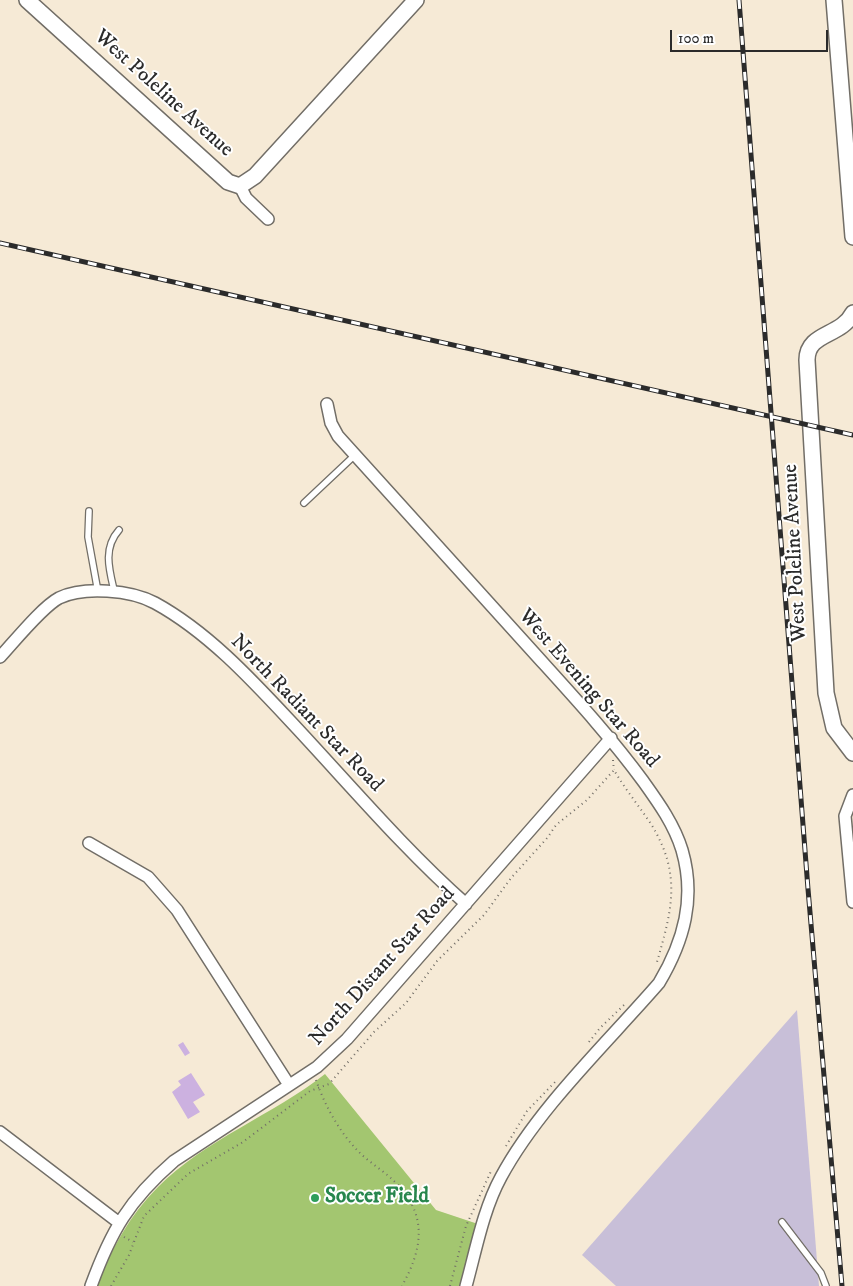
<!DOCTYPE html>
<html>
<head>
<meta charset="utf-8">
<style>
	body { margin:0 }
	#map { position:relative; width:853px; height:1286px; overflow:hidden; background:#f6ead6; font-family:"IM FELL DW Pica",serif }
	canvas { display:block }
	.scale { position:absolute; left:670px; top:30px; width:158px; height:22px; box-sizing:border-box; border:2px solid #2b2b2b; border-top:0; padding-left:6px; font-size:15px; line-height:18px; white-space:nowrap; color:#2b2b2b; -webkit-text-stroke:4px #fff; paint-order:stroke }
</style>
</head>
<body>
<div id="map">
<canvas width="853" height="1286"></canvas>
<div class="scale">100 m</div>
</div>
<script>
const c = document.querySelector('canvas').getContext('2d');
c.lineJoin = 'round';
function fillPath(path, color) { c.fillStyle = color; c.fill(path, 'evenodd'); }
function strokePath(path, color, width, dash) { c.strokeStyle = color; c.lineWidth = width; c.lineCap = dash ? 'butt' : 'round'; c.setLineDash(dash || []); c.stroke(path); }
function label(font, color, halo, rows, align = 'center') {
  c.font = font + ' "IM FELL DW Pica",serif'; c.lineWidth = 4; c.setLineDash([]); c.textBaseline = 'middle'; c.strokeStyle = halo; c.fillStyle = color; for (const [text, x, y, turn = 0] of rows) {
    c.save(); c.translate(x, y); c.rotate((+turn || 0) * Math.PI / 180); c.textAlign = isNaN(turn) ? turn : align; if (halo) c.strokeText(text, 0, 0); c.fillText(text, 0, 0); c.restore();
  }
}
fillPath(new Path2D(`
	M797,1010L819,1286H616L582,1255Z`), '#c8bfd8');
fillPath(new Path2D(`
	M325,1074L436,1210L478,1224L460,1286H97C111,1249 130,1215 158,1187C206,1139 273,1115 325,1074Z`), '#a3c670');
fillPath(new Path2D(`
	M183,1042L190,1053L185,1056L178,1045Z
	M191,1073L205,1095L193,1102L200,1112L188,1119L172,1092L181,1085L178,1081Z`), '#ccb1e0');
const lane = new Path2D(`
	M304,503L355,455
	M89,511L88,537L98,592
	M114,590C109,569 103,548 119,530
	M782,1222L821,1273L826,1286`);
const street = new Path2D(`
	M240,186L246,198L268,219
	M327,404L331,423L338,436C404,509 469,581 535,654C573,696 610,736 643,781C658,802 674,824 682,850C696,898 684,941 659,983C607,1043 538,1108 501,1177C483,1210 476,1250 466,1286
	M0,657C14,642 42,607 59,598C84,586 131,590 155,603C208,632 252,680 293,724C350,785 404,849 466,904
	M853,795L845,816L853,902
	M89,843L148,877L177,910L289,1085
	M0,1132L118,1222
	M91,1286C111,1231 129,1200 174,1161L317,1067L347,1039L611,738`);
const secondary = new Path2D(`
	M27,0L228,182L240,186L255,176L416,0
	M834,0L853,237
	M853,313C841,337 807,332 807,360L826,693L834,728L853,753`);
strokePath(lane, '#726e67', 8);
strokePath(street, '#726e67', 14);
strokePath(secondary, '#726e67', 18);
strokePath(new Path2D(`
	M613,760L614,770
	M589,1042L600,1028L625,1004
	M316,1080C325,1106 340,1133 359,1152C370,1163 384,1171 395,1182C428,1215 423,1248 402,1286
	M506,1146L527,1111L556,1081
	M124,1237L133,1242
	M111,1286L129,1255L144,1216L188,1174L243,1142L310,1091L329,1084L374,1032L406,1003L437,961L484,915L511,878L548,837L556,825L587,800L614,770C625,789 639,806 651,824C682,874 672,910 657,962
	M450,1286L466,1226L492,1169`), '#726e67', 2, [1, 4]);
strokePath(lane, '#fff', 5.5);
strokePath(street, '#fff', 11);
strokePath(secondary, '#fff', 15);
const rail = new Path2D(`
	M739,0L808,889L842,1286
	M0,243L853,435`);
strokePath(rail, '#2b2b2b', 5);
strokePath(rail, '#fff', 3, [9]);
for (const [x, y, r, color] of [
	[315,1198,5,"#2e9e5b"]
]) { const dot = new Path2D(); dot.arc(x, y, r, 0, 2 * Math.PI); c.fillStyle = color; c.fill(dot); strokePath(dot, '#fff', 2); }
label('21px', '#2b2b2b', '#fff', [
	["West Poleline Avenue",163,94,42],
	["West Poleline Avenue",796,553,-93],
	["West Evening Star Road",588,689,49],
	["North Radiant Star Road",306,714,46],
	["North Distant Star Road",383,967,-48]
]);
label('bold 21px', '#27864d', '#fff', [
	["Soccer Field",325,1198]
], 'left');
</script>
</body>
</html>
